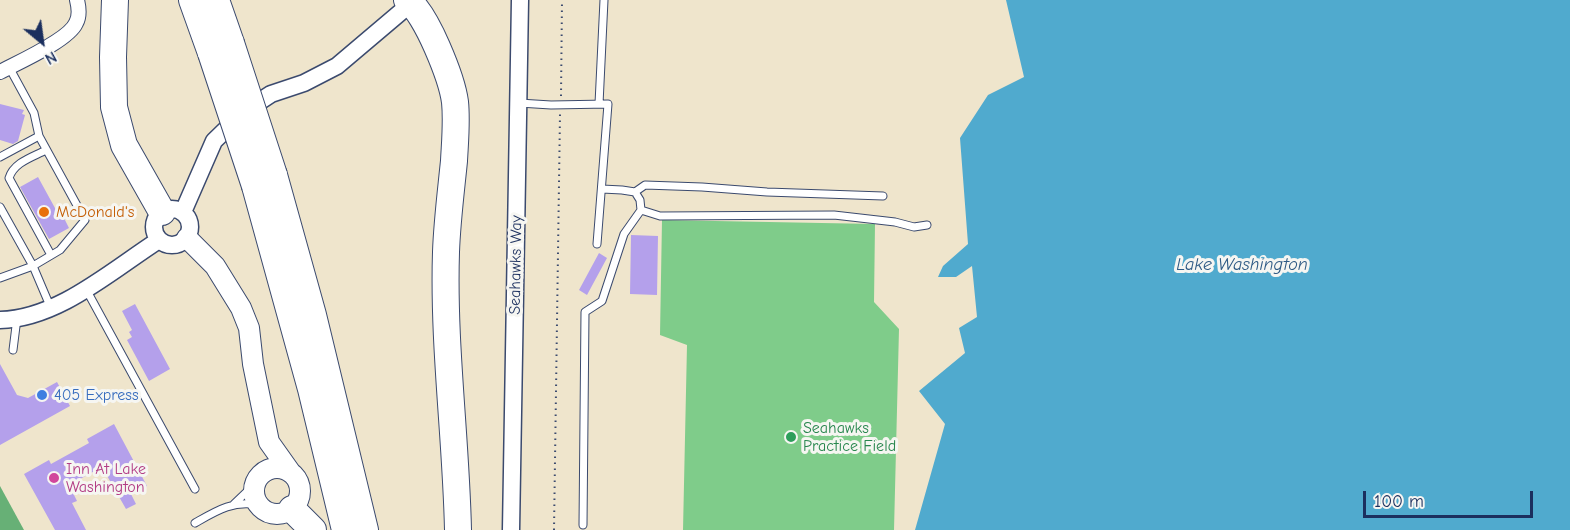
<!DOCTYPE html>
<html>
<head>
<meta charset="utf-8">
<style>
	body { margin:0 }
	#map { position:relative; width:1570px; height:530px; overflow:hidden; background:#efe5cc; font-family:"Comic Neue",sans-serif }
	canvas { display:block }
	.north { position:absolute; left:12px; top:12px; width:60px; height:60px; -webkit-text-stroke:4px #f6f6f2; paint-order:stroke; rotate:151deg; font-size:16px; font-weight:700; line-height:24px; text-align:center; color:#1b2f5e }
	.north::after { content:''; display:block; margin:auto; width:21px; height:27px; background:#1b2f5e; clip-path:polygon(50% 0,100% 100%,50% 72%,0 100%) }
	.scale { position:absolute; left:1363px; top:491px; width:170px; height:27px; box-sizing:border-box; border:3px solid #1b2f5e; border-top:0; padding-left:8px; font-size:18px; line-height:21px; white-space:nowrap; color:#1b2f5e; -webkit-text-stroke:4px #f6f6f2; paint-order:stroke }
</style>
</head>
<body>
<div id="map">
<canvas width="1570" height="530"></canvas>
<div class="north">N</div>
<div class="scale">100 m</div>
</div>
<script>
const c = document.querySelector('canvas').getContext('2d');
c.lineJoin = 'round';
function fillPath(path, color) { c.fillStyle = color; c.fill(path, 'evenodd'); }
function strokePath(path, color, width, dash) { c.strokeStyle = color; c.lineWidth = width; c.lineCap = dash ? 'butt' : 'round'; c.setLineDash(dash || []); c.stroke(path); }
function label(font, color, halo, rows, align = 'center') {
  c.font = font + ' "Comic Neue",sans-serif'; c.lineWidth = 6; c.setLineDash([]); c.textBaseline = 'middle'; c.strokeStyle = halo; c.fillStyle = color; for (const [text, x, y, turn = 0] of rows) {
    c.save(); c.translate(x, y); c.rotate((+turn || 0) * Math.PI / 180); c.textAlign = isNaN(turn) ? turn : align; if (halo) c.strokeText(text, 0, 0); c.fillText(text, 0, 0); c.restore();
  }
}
fillPath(new Path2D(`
	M662,220L875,224L874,302L899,329L894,530H683L687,345L660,335Z`), '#7fcc8a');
fillPath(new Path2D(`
	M0,486L24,530H0Z`), '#67b076');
fillPath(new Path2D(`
	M1006,0H1570V530H915L945,424L919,391L965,353L959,328L977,317L972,266L956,277H938L943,266L968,244L960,138L988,95L1024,77Z`), '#50aace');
fillPath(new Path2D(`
	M0,104L24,110L22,114L25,115L18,141L13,144L0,140Z
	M38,177L61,219L64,218L69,228L49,239L20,187Z
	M631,235L658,236L657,295L630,294Z
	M599,253L607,258L587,295L579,290Z
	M135,304L170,369L149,381L127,340L132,337L129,332L132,330L122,311Z
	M0,364L17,395L28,398L57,382L70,406L0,445Z
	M114,424L147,486L131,494L136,504L126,509L102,467L69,485L77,501L72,503L86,530H55L24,474L49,460L51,464L89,443L87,439Z`), '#b4a0eb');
const service = new Path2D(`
	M519,103L551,105L608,104L597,244
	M599,104L604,0
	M46,150C33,157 14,162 9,178L51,255
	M0,157L39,136
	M635,192L645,185L702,187L767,192L883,196
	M0,207L33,266L50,306
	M641,210L660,216L834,215L895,222L914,227L927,225
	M0,278L33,266L60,250L85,220L39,136L34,113L9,67
	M87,291L195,489
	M13,350L17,318
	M234,504L256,483
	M195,523C216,511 233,500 258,505
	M583,525L585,312L602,301L624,234L641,210L640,200L635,192L622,190L602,189`);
const minor = new Path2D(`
	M0,72C17,63 69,40 76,23C80,16 79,8 77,0`);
const tertiary = new Path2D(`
	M154 227a18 18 0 1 1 36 0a18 18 0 1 1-36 0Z
	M183,212L214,141L245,111L271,94L304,83L337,66L415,0
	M0,320C58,319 112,270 159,240
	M511,530L520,0`);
const secondary = new Path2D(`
	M187,238L215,266L241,308L249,328L253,364L269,442L291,473
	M254 491a23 23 0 1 1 46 0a23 23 0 1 1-46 0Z`);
const motorway = new Path2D(`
	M115,0L113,57L114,107L124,145L162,212
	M192,0L211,53
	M216,0L231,43
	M407,0C426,12 452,79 455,102C457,121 455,141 454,161C451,191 447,222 446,252C443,345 456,437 458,530
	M274,175L313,315L365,530
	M255,186L311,389L345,530
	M292,509L313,530`);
strokePath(service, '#3b4a6e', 9);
strokePath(minor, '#3b4a6e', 16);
strokePath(tertiary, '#3b4a6e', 19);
strokePath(secondary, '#3b4a6e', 22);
strokePath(motorway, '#3b4a6e', 28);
strokePath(new Path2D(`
	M561,96L562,0
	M554,530L560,114`), '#3b4a6e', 2, [1.5, 4.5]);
strokePath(service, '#fff', 7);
strokePath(minor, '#fff', 14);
strokePath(tertiary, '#fff', 16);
strokePath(secondary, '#fff', 20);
strokePath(motorway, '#fff', 26);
const motorwayBridge = new Path2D(`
	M231,43L274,175
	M211,53L255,186`);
strokePath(motorwayBridge, '#3b4a6e', 28, []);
strokePath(motorwayBridge, '#fff', 26);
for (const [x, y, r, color] of [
	[44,212,6,"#e8710a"],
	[42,395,6,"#3f7fe0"],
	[791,437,6,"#2e9e5b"],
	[54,478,6,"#d1479c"]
]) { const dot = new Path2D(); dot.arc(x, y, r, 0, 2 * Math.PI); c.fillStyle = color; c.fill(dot); strokePath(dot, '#f6f6f2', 2); }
label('16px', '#c56008', '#f6f6f2', [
	["McDonald's",56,212]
], 'left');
label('16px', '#1b2f5e', '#f6f6f2', [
	["Seahawks Way",516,265,-89]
]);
label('16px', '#366cbe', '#f6f6f2', [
	["405 Express",54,395]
], 'left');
label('16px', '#27864d', '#f6f6f2', [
	["Seahawks",803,428],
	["Practice Field",803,446]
], 'left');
label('16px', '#b23c85', '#f6f6f2', [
	["Inn At Lake",66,469],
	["Washington",66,487]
], 'left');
label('italic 18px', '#2e5a85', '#f6f6f2', [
	["Lake Washington",1242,265]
]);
</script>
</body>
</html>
